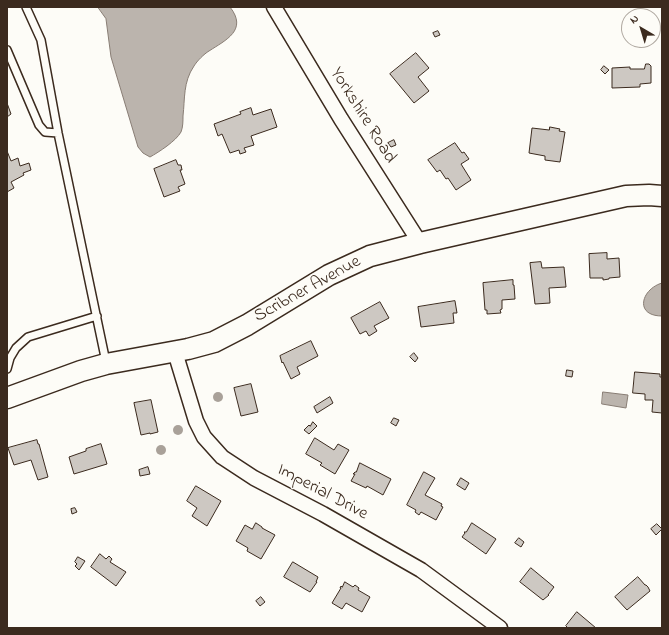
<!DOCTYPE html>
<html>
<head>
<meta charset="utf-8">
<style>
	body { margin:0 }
	#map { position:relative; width:669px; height:635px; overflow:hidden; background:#fdfcf7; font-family:"Indie Flower",sans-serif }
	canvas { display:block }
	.frame { position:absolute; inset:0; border:8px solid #3b2a1e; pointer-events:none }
	.north { position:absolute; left:621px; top:8px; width:40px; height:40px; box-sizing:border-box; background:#fdfcf7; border:1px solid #afa8a0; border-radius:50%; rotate:322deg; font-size:11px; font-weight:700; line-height:16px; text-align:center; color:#3b2a1e }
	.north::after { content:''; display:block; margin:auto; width:14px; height:18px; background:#3b2a1e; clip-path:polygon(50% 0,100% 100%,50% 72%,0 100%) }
</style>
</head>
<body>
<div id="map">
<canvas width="669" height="635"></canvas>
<div class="frame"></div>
<div class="north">N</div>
</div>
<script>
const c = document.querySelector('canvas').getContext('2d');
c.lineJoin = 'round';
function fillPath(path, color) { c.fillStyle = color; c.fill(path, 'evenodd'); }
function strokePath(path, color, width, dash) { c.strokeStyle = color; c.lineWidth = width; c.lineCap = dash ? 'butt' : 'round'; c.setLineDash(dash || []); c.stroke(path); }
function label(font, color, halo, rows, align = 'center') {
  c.font = font + ' "Indie Flower",sans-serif'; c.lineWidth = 3; c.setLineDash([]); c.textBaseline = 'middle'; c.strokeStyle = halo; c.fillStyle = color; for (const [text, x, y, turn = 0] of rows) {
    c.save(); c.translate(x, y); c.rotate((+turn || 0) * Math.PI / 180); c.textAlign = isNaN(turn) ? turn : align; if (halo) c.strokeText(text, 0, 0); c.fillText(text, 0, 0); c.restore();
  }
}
const water = new Path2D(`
	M98,7H230C248,30 226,40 209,51C204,54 197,61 194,66C183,82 185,99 183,116C183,121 183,127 181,132C176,141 159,152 150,157L143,153L138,147L111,57L106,19Z
	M662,283V316C634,316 641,289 662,283Z
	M603,392L628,395L626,408L602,404Z`);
fillPath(water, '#bbb4ad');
strokePath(water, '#887d74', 1);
const building = new Path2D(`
	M438,31L440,35L435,37L433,33Z
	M416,53L429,68L418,77L429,91L414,103L390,74Z
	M646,64H649L651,66V83L640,84V87L612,88V68L630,67V69H644Z
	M604,66L609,70L605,74L601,70Z
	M7,103L11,114L7,117Z
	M251,108L253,115L271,109L277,127L251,136L254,145L244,148L246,152L240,154L239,150L230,153L222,134L218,136L214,124L241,114L240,112Z
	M550,127L560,129L559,131L565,132L560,162L545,160V156L529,153L532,128L549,130Z
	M394,140L396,145L391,147L388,143Z
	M455,143L462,153L464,152L469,159L461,164L471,180L456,190L448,178L446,179L440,170L437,172L428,160Z
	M7,151L11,161L18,158L20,166L29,163L31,170L23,173L24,175L11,182L14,188L7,192Z
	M176,160L178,165H181L182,170H180L185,184L178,187L180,191L164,197L154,169Z
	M607,253V259L619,258L620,277L609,278V279L603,280V278H590L589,254Z
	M541,262L542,268L564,267L566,287L549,288L550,303L535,304L530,263Z
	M513,280V285H514L515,299L502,300V309L500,310L501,313L487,314V310H485L483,283Z
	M455,301L457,313H453L454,323L421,327L418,307Z
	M380,302L389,318L374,326L377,331L369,336L366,331L360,334L351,318Z
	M311,341L318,356L297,367L300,374L291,379L283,362L282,363L280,356Z
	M414,353L418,358L415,362L410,357Z
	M567,370L573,371L572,377L566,376Z
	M635,372L660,374V377H662V413L652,412L653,400H645V394L633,393Z
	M251,384L258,412L241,416L234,388Z
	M330,397L333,403L317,413L314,407Z
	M151,400L158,432L150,434V433L141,435L134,403Z
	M394,418L399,420L396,426L391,423Z
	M313,422L317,426L309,434L304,430L309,425L310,426Z
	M315,438L334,450L338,444L349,450L335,474L320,465L322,463L306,454Z
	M37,440L38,444H39L48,477L38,480L31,460L14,465L8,448Z
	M101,444L107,464L74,474L69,457L86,451V449Z
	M360,463L391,479L383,495L367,486L366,488L351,481L355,474H353L355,472H356Z
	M148,467L150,474L140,476L139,470Z
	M424,472L435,478L425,495L442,504L441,506L443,507L436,520L421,512L419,515L415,512L416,510L407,505Z
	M461,478L469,483L465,490L457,485Z
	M196,486L221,501L207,526L192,516L197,508L187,501Z
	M75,508L77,512L72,514L71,509Z
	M256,523L262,527V528L275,535L261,559L247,551L248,548L236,541L245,525L252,529Z
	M472,523L496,539L486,554L462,537L465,533L464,532H466Z
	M657,524L662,529L656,535L651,529Z
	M519,538L524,542L521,547L515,543Z
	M100,554L106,559L109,556L112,559L110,562L126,572L116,586L91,567Z
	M78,557L85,561L79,570L75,566L77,564L75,562Z
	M293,562L318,577L316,582H317L310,592L284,577Z
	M531,568L554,587L548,595H549L543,600L520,582Z
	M638,577L645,585H646L648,587L650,591L627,610L615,597Z
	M345,582L353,587L355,585L359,588L358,590L370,597L362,612L346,603L342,609L332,603L341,588H340L341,586L342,587Z
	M261,597L265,602L260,606L256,601Z
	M577,612L596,628H568L566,626Z`);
fillPath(building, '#cdc8c2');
strokePath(building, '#3b2a1e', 1);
const lane = new Path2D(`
	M26,7L41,40L58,133L106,362
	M7,50L39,125L45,132L58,133
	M7,369L10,358L16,348L28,337L97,316`);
const street = new Path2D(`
	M274,7L341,119L420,243
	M175,352L196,421L204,437L222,457L254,478L323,514L421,570L500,628`);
const secondary = new Path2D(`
	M7,398L81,371L106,364L188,349L214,342L247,325L329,275L370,256L420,243L626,196L649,195L662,196`);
strokePath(lane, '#3b2a1e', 10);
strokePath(street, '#3b2a1e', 17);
strokePath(secondary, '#3b2a1e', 23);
strokePath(lane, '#fdfcf7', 7);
strokePath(street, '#fdfcf7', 14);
strokePath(secondary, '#fdfcf7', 20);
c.fillStyle = '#a9a199';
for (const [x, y] of [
	[218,397],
	[178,430],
	[161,450]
]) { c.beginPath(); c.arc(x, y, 5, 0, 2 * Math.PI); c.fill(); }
label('18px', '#3b2a1e', '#fdfcf7', [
	["Yorkshire Road",362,116,58],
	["Scribner Avenue",308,290,-29],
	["Imperial Drive",322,493,28]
]);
</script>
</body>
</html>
